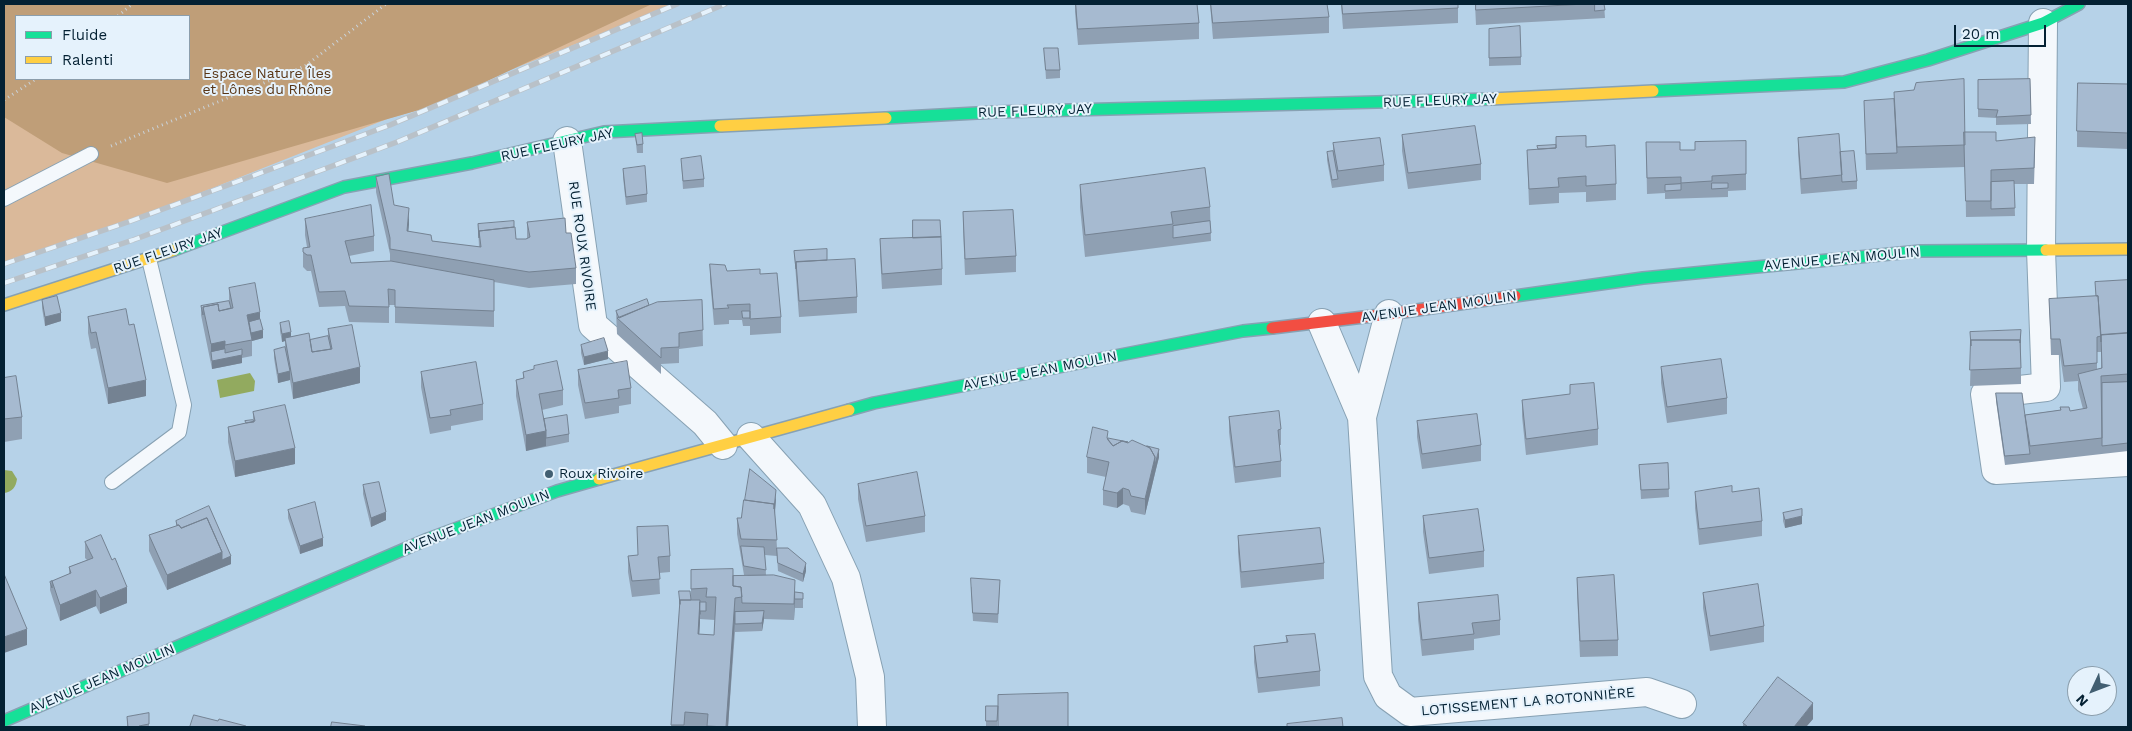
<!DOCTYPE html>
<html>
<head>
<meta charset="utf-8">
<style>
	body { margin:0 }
	#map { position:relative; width:2132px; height:731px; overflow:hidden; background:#b6d2e8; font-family:"Work Sans",sans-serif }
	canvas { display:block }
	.frame { position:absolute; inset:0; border:5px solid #042133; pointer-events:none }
	.legend { position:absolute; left:15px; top:15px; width:175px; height:65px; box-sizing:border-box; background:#e5f2fc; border:1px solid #8b9eac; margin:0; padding:6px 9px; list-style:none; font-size:15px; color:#042133 }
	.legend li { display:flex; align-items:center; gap:10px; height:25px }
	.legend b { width:25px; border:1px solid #8b9eac }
	.north { position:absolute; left:2067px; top:666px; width:50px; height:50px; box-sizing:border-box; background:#e5f2fc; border:1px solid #8b9eac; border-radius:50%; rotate:227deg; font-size:14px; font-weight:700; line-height:20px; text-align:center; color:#042133 }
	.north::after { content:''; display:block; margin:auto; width:18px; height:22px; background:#425f72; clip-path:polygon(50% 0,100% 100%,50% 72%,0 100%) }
	.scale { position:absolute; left:1954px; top:25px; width:92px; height:22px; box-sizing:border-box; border:2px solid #042133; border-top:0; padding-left:6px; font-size:15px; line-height:18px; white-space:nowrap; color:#042133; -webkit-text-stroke:4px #e5f2fc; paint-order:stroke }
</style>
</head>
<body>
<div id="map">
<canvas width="2132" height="731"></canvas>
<div class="frame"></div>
<ul class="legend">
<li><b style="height:6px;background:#16e098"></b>Fluide</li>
<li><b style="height:6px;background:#ffcf43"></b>Ralenti</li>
</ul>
<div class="north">N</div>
<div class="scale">20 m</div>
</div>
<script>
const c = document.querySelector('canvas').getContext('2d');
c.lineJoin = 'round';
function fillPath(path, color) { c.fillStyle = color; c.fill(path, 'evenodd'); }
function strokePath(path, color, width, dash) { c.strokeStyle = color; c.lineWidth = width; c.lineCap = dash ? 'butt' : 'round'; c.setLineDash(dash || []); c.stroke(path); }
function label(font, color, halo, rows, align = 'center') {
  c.font = font + ' "Work Sans",sans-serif'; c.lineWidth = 4; c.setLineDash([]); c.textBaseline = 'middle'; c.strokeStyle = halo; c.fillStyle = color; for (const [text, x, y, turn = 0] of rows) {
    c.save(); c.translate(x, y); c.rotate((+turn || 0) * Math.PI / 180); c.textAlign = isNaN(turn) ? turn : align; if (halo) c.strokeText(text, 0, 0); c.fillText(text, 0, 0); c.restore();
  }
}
fillPath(new Path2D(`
	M4,4H677L510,70L436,105L387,119L142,216L4,266ZM16,16H189V79H16Z`), '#dab99a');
fillPath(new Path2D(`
	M4,4H652L436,105L167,183L62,153L4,117ZM16,16H189V79H16Z`), '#bf9e78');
fillPath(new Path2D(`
	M250,373L255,381L254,391L220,398L217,380Z
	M4,470L12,471L17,479C16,487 12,492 4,493Z`), '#92aa5f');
const lane = new Path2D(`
	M4,199L91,154
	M112,482L179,432L184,405L149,259`);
const street = new Path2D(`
	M2043,23L2041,250L2046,387L1985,394L1996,470L2128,462
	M567,141L593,325L705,423L723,445
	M1389,314L1362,417L1378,676L1388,696L1410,712L1647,692L1682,704
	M1322,323L1362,417
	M751,437L812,505L846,578L870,677L872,727`);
const fast = new Path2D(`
	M1653,91L1844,82L1928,60L2043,23L2079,4
	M886,118L995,112L1491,99
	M174,250L344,187L472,163L604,132L720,126
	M1515,296L1643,278L1921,251L2046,250
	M849,410L874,403L1243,331L1272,328
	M4,721L428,539L557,491L599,479`);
const slow = new Path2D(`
	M1491,99L1653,91
	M720,126L886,118
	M2046,250L2128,249
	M4,305L174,250
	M599,479L849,410`);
const jam = new Path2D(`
	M1272,328L1389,314L1515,296`);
strokePath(lane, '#87a1b3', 16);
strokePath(street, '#87a1b3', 30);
strokePath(fast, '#87a1b3', 14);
strokePath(slow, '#87a1b3', 14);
strokePath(jam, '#87a1b3', 14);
strokePath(new Path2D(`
	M118,16L132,4
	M4,100L36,79
	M111,146L305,66L386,4`), '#cad3da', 3, [1, 4]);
strokePath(lane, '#f4f8fc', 14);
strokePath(street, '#f4f8fc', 28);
strokePath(fast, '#16e098', 11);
strokePath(slow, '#ffcf43', 11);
strokePath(jam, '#f24e42', 11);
const rail = new Path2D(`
	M4,264L128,222L390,125L677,4
	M4,283L133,240L397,142L725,4`);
strokePath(rail, '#b9c1c8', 5.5);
strokePath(rail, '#e5f2fc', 4, [11]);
fillPath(new Path2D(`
	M1075,4H1197L1199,23V39L1078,45L1075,12Z
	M1210,4H1327L1329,17V33L1213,39Z
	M1341,4H1458V23L1343,29Z
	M1475,4H1604L1605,18L1476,25Z
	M1489,29L1521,57V65L1489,66Z
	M1044,48L1060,70V78L1046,79Z
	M2030,79L2031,124L1996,125V118L1978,117V80Z
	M2128,84V149L2077,147V131Z
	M1864,101L2035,153L2034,184H2014L2015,216L1966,217L1965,158V167L1866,170Z
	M635,134L643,144V153H637Z
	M1402,135L1481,164V180L1408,189L1402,151Z
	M1798,138L1840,152L1857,181V189L1801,194L1798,153Z
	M1746,141V190L1728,191V197L1696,198L1665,199V193L1647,194L1646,142L1680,150H1695Z
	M1333,143L1384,165V181L1332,188L1327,160V152L1333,151Z
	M1586,147L1616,184V200L1586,202V192L1559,193V203L1529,205L1527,150Z
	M681,159L704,179V187L683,189Z
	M623,169L647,194V202L626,205L623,177Z
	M376,177L394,205L409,224L408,231L432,241L479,247L478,224L516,239H526L527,238V222L566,233L576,268V284L529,288L494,282V327L395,323V305H389V323L349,322L345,306L319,307L311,271H307L303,267V252L307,247L305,235V219L374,236V251L349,256L351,263L390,261V254L376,192Z
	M1080,185L1210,207L1211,241L1085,257L1080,207Z
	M963,212L1016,256V272L965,275L963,228Z
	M880,239L942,269V285L882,289L880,255Z
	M794,251L827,260L857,297V313L799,317Z
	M710,264L727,271L760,274L781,317V333L750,335V326H743L742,320H729V324L714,325L710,280Z
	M2128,280V451L2005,465L1996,401V393L2024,415L2060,410V407L2070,411L2083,409L2078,390V381L2064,382L2060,355H2051L2049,299L2096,296L2095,282ZM2101,350V368L2097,369V352H2101Z
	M229,288L260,319L263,338L252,341V356L242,358V363L212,369L201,315V306L229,301Z
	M42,300L61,321L45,326L42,308Z
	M702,300L703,346L679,349V363L661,364V374L617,334L616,311Z
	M88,317L146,396L108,404L96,348L91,349L88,333Z
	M280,323L291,337L310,340L328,336V329L360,383L293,399L290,380L278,383L274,358V350L285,347V341L282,342L280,331Z
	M2021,330V384L1970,386L1971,352Z
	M581,345L608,359L584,365L581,353Z
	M1661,367L1727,398V414L1667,423L1661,383Z
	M578,370L631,388V404L619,406V413L585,419L578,385Z
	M421,372L483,404V420L451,426V430L430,434L421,387Z
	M523,372L563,390V405L542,410L544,419L569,434V442L526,451L516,396V380L523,378Z
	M4,378L22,417V439L4,442Z
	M1522,400L1598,429V445L1526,455L1522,416Z
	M253,412L295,464L235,477L228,442V427L245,423L253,420Z
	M1229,417L1281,429V445H1279L1281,461V477L1235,483L1229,432Z
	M1417,421L1481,445V461L1422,469L1417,437Z
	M1108,438L1159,457L1145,515L1131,512L1129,506L1123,504L1117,508L1103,505V490L1106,477L1087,473V457Z
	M1668,463L1669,497L1641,499L1639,465Z
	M858,484L925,516V532L866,542L858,499Z
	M363,485L386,520L371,527L363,494Z
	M1695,492H1732L1762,521V536L1699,545L1695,508Z
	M776,499L775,514L777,548L806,571L803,582L778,571L777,556L765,555L766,575L795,592L803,593V608H795V603L794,620L764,619L762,631L735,632L728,727H671L680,607L691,600V570L733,586L748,575H744L737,534V518H741ZM700,619L715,620L714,635L699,634Z
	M288,510L323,546L300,554L288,518Z
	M1783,513L1802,524L1785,528L1783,521Z
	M1423,516L1484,551V567L1429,574L1423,532Z
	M176,521L231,564L167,590L149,551V535L176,526Z
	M1238,536L1324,563V579L1241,588L1238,552Z
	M85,542L127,603L100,614L96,606L60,621L50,590V582L69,574V567L87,560L85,558Z
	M628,556H670V572L659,573L660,594L632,597L628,572Z
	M1577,578L1618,640V656L1580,657L1577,593Z
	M1000,580L998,623L973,621L971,587Z
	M1703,593L1764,626V642L1710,651L1703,608Z
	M1418,603L1500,620V635L1474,639V650L1422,656L1418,619Z
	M1286,636L1320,671V686L1258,693L1254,662V646L1286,642Z
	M986,706H998L997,727H986Z
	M149,713V727H127V717Z
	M1813,719L1806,727H1743V723Z`), '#8fa0b3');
fillPath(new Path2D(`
	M409,208V224L407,247V231Z
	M260,312V327L249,330L247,315Z
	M61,313V321L45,326V317Z
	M263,330V338L252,341L250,333Z
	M291,332V340L285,338V341L282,342V334Z
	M225,341V357L211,352V344Z
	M608,351V359L584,365V357Z
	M242,355V363L212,369V361Z
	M360,367V383L293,399V383Z
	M290,371V380L278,383V374Z
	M146,380V396L108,404V388Z
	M546,431V446L526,451V435Z
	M295,448V464L235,477V461Z
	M1159,449V457L1155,473V465Z
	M1155,457V473L1145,515V499Z
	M1123,488V504L1117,508V493Z
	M776,490V499L774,520V512Z
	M386,512V520L371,527V518Z
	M1802,516V524L1785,528V520Z
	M323,538V546L300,554V546Z
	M222,552L231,556V564L167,590V575Z
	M806,563V571L803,582V574Z
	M795,580V595L794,620V604Z
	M127,587V603L100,614V598Z
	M96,590V606L60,621V605Z
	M735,598V620L728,727H726Z
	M700,600V622L698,656V634Z
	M764,611V619L762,631V623Z
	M27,629V645L4,653V637Z
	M1813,703V719L1806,727H1794Z`), '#748292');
const building = new Path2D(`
	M1076,4H1197L1199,23L1078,29Z
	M1211,4H1327L1329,17L1213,23Z
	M1342,4H1458V8L1343,14Z
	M1476,4H1585L1476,10Z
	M1595,4H1604L1605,10L1595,11Z
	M1520,26L1521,57L1489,58V29Z
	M1044,48H1058L1060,70H1046Z
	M1964,79L1965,145L1897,147L1894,92L1914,90L1916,83Z
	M2030,79L2031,115L1996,117L1998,110L1978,109V80Z
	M2078,83L2128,84V133L2077,131Z
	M1894,99L1897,153L1866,154L1864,101Z
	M1475,126L1481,164L1408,173L1402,135Z
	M1964,132H1996V141L2035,137L2034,168L1991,170V201H1966Z
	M642,133L643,144L637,145L635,134Z
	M1839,134L1842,175L1801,179L1798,138Z
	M1586,136V147L1615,145L1616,184L1586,186V176L1558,178L1559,187L1529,189L1527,150L1556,148V137Z
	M1380,138L1384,165L1338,171L1333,143Z
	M1746,141V174L1712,176V181L1696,182L1681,183V177L1647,178L1646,142H1680V150H1695V142Z
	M1556,145V148L1538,149L1537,146Z
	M1333,151L1338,179L1332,180L1327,152Z
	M1854,151L1857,181L1842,182L1840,152Z
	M701,156L704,179L683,181L681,159Z
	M645,166L647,194L626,197L623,169Z
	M1205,168L1210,207L1171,212L1173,224L1085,235L1080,185Z
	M389,174L394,205L409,208L407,231L431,235L432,241L481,247L479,231L515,227L516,239H526L530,237L527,222L565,218L566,233H571L576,268L529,272L390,249V238L376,177Z
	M2014,181L2015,208L1991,209V182Z
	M1712,183H1728V188L1712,189Z
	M1681,184V190L1665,191V185Z
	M371,205L374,236L345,241L351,263L391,261L494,280V311L395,307V290L388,289L389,307L349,306L345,291L319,292L311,255H307L303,252V248L310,247L305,219Z
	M1013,210L1016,256L965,259L963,212Z
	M913,220H940L941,237L913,238Z
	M514,221V227L479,231V238L478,224Z
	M1210,221L1211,233L1173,238V226Z
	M941,237L942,269L882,274L880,239Z
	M827,249V260L796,262V269L794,251Z
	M855,259L857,297L799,301L796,262Z
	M710,264L725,265L727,271L760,269V274L777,273L781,317L750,319V304L727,305L729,308L714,309Z
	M2128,280V333L2101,335V342L2098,296H2096L2095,282Z
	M255,283L260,312L247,315L252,340L225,345V341L211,344L203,307L218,304L219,311L233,308L229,288Z
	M57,296L61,313L45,317L42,300Z
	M2098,296L2101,336L2097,337V363L2064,366L2060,339H2051L2049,299Z
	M647,299L649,305L619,318L616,311Z
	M702,300L703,330L679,333V347L661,348V358L617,318L657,302Z
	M229,301L231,308L219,311L218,304L203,307V315L201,306Z
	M126,309L129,325L134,324L146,380L108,388L96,332L91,333L88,317Z
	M742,311H750V318H743Z
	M260,319L263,330L251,333L249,322Z
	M289,321L291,332L282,334L280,323Z
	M352,325L360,367L293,383L285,338L309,333L312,352L332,349L328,329Z
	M2021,330L2020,343V340H1971V346L1970,332Z
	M2128,333V374L2101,376L2102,438L2030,446L2025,415L2061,410L2060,407H2069L2070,411L2087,408L2078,374L2102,368L2101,335Z
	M328,336L331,349L312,352L310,340Z
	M604,338L608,351L584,357L581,345Z
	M1971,340H2020L2021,368L1970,370Z
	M285,347L290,371L278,374L274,350Z
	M225,349V353L242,349V355L212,361L211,352Z
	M1721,359L1727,398L1667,407L1661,367Z
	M557,361L563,390L539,394L546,431L526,435L516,380L524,378L523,372L534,369V366Z
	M627,361L631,388L618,390L619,398L585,403L578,370Z
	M476,362L483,404L450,410L451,415L430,418L421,372Z
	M16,376L22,417L4,419V378Z
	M2128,382V443L2102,446V383Z
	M1594,383L1598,429L1526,439L1522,400L1570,394V385Z
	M1996,393H2022L2030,454L2005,456Z
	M285,405L295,448L235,461L228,427L255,421L253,412Z
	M1279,411L1281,429L1278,430L1281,461L1235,467L1229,417Z
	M1477,414L1481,445L1422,454L1417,421Z
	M567,415L569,434L546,438V431L544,419Z
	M253,420L254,422L246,423L245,421Z
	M1093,427L1108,431L1107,438L1113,446L1122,441L1128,443L1132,440L1150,448L1155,457L1145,499L1131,496L1129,490L1123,488L1117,493L1103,490L1109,462L1087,457Z
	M1108,438L1128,442L1122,441L1113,446L1108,440Z
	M1147,446L1159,449L1155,465V457L1150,448Z
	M1668,463L1669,489L1641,490L1639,465Z
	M750,469L776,490L774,509V504L745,500Z
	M917,472L925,516L866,526L858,484Z
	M379,482L386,512L371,518L363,485Z
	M1732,486V492L1759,488L1762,521L1699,529L1695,492Z
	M744,500L774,504L777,540L741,539L737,518H741Z
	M315,502L323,538L300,546L288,510Z
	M209,506L231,556L222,560V552L207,518L181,528L179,525H177L176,521Z
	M1478,509L1484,551L1429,558L1423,516Z
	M1802,509V516L1785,520L1783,513Z
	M207,518L222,552L167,575L149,535L179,525L181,528Z
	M668,526L670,556L658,557L660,579L632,581L628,556L638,555L637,527Z
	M1320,528L1324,563L1241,572L1238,536Z
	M101,535L112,560L115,558L127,587L100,598L96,590L60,605L52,581L71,573L69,567L93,558L85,542Z
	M741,546L764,547L766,570L744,566Z
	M777,548H788L806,563L803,574L778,563Z
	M733,569V586L741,587L742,597L735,598L726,727L707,726L708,714L685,712L684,725H671L680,600H700L698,634L714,635L716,597H706L707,588L691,589V570Z
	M4,574L27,629L4,637Z
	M774,575L795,580L794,604L742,603L741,587L733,586V576Z
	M1614,575L1618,640L1580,641L1577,578Z
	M971,578L1000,580L998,614L973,613Z
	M52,581V588L50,582Z
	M1758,584L1764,626L1710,636L1703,593Z
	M679,591H690L691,600H680V604Z
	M795,592L803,593V599H795Z
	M1498,595L1500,620L1472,623L1474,634L1422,640L1418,603Z
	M700,602H706V611H700V614Z
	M764,611L762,623L735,624V612Z
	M1315,634L1320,671L1258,678L1254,646L1288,642L1286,636Z
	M1778,677L1813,703L1794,727H1748L1743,723Z
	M1068,693V727H998V695Z
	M986,706H998L997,721H986Z
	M149,713V724L139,726V727H128L127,717Z
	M194,715L218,721L219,719L246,726V727H190Z
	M1342,718L1343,727H1287V724Z
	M332,722L365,726V727H331Z`);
fillPath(building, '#a6bad0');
strokePath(building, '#748292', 1);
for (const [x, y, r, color] of [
	[549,474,5,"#425f72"]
]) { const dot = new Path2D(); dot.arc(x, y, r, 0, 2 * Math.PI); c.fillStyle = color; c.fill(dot); strokePath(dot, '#e5f2fc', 2); }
label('14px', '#593616', '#e5f2fc', [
	["Espace Nature Îles",267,74],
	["et Lônes du Rhône",267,90]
]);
label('14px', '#042133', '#e5f2fc', [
	["RUE FLEURY JAY",1440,101,-2],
	["RUE FLEURY JAY",1035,111,-2],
	["RUE FLEURY JAY",557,145,-12],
	["RUE ROUX RIVOIRE",582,246,82],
	["RUE FLEURY JAY",168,251,-19],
	["AVENUE JEAN MOULIN",1842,259,-5],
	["AVENUE JEAN MOULIN",1439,307,-8],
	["AVENUE JEAN MOULIN",1040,371,-11],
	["AVENUE JEAN MOULIN",476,522,-21],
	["AVENUE JEAN MOULIN",102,679,-23],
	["LOTISSEMENT LA ROTONNIÈRE",1528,702,-5]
]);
label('14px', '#042133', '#e5f2fc', [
	["Roux Rivoire",559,474]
], 'left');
</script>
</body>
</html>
